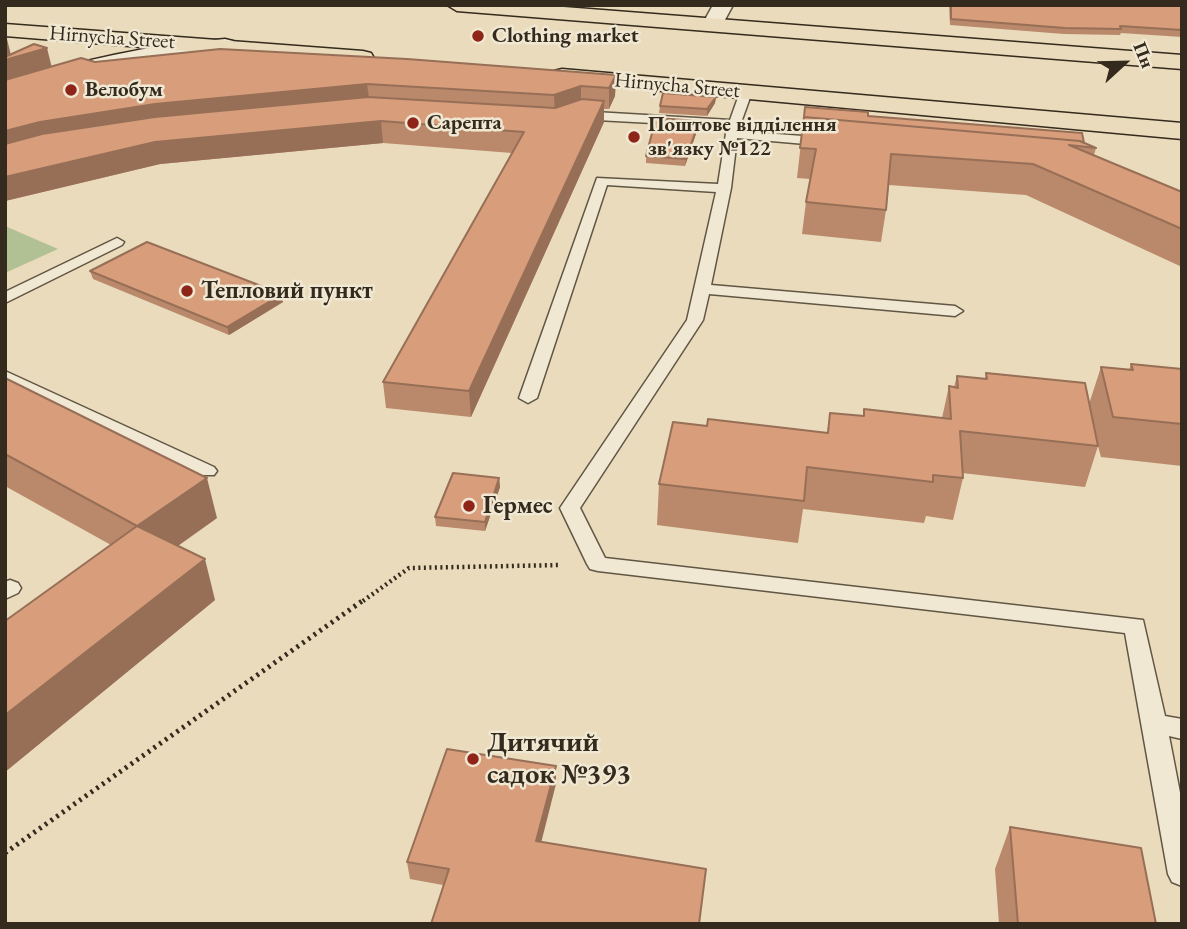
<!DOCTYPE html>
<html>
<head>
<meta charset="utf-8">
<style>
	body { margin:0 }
	#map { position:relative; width:1187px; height:929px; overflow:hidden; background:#e9dbbb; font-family:"EB Garamond",serif }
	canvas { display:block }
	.frame { position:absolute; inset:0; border:7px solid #342a1d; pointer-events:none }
	.north { position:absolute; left:1089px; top:28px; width:70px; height:70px; -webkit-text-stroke:5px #f1e8d3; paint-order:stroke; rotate:68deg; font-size:19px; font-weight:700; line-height:28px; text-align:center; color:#342a1d }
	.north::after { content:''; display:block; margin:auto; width:24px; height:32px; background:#342a1d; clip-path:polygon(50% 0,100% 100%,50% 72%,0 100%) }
</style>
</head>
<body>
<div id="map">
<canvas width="1187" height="929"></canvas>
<div class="frame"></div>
<div class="north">Пн</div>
</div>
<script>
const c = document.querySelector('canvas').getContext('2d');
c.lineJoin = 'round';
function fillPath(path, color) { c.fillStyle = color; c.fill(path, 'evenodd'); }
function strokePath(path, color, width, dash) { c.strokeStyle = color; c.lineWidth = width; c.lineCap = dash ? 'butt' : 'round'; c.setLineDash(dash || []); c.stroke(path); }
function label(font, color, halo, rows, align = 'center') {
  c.font = font + ' "EB Garamond",serif'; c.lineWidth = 5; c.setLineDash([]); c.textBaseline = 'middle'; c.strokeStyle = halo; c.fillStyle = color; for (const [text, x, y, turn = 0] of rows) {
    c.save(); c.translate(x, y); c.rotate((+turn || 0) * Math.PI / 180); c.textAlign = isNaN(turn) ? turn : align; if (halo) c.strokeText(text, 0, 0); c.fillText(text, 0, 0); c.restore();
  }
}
fillPath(new Path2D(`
	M5,226L58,249L5,273Z`), '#b2c193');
const lane = new Path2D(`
	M746,88L752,92L738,131L828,138L834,142L828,146L737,138L731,188L711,285L955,306L963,311L955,316L709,294L703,320L580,508L605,558L1143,620L1165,716L1182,719V739L1169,736L1182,803V886L1172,882L1168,874L1125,633L598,571L590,569L587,564L560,508L687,320L716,192L607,185L537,398L528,403L519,398L597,178L718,184L727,127L578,119L572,115L578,111L730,120L740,92Z
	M117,238L124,242L122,245L5,303V292Z
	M5,371L214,467L217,471L214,475H200L5,383Z
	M10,580L18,583L21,588L18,593L5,599V582Z`);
const street = new Path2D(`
	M713,5H733L720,29H706L702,25Z`);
const secondary = new Path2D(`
	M225,39L233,41L236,46L233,51L114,68L5,100V85C77,60 149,45 225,39Z`);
const primary = new Path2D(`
	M447,5H538L1182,55V69L457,11Z
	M5,24L363,51L371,53L374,58L371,63L363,65L5,36Z
	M562,69L1182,123V139L554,81L550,76L554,71Z`);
strokePath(lane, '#615644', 3);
strokePath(street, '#615644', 3);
strokePath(secondary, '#342a1d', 3);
strokePath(primary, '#342a1d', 3);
strokePath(new Path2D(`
	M363,601L409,568L561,565`), '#342a1d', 4.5, [2, 3.5]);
strokePath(new Path2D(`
	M5,853L365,599`), '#342a1d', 5, [2.5, 4.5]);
fillPath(lane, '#f1e8d3');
fillPath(street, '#f1e8d3');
fillPath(secondary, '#f1e8d3');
fillPath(primary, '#e9dbbb');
fillPath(new Path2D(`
	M949,5H1182V37L1121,33L1120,35L1064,34L950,25Z
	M5,60L52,66L95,62L616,75L615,96L609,109H604V122L471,417L386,408L383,382L512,153L383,143L160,164L5,201Z
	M716,97L715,103L707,116L659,113L660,106Z
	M805,107L868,116L1084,143L1096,148L1094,155L1182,192V267L1026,195L889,185L886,210L881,242L802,234L806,202L810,179L797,178Z
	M699,121L698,128L685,166L646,163V156Z
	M90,271L282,294L283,302L229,335L93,279Z
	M1131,364L1182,369V466L1101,457L1096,439L1098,446L1085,487L962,473L963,478L953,520L926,516L924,523L803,509L798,543L657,525L659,484L707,426L827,433L830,413L863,416L864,409L942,418L949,386L954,387L957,376L985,379L986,373L1089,404L1101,367L1129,370Z
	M5,378L217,518L178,546L215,600L5,772V621L111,545L5,486Z
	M499,478L500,487L485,531L436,526L435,517Z
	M556,784L443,885L410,879L407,862Z
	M1010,827L1156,924H999L995,869Z`), '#ba886b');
fillPath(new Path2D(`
	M6,35L11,55L5,60Z
	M47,48L52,68L5,83V60Z
	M616,75L615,96L609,109V88Z
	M367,84L370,105L5,155V131L40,122L155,104Z
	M581,86V107L555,116L554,95Z
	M716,97L715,103L707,116V109Z
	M604,101V122L471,417L469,391Z
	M381,121L383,143L160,164L5,201V177L155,142Z
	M699,121L698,128L685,166L686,159Z
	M282,294L283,302L229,335L227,327Z
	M207,478L217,518L149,566L137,526Z
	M499,478L500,487L485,531V522Z
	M205,559L215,600L5,772V715Z
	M556,766V784L537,859L536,841Z`), '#976f57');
const building = new Path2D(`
	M951,5H1182V30L1120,26L1121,29L1065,28L951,19Z
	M34,44L47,48L5,60V57Z
	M220,49L407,59L616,75L609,88L581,86L554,95L367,84L155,104L40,122L5,131V80L81,58L95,62Z
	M663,93L716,97L707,109L660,106Z
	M368,97L555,108L582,99L604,101L469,391L383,382L524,132L381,121L155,142L5,177V144L42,134L155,117Z
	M805,107L868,112V116L1082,133L1084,143L1080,141L804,117Z
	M804,117L1080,141L1096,148L1069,145L1182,192V229L1033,164L891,154L886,210L806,202L816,149L800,148Z
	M656,118L699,121L686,159L646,156Z
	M147,242L282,294L227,327L90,271Z
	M1131,364L1182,369V424L1113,417L1101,367L1133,370Z
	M986,373L1085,383L1098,446L960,431L963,478L933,475V482L807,467L804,501L659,484L673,422L707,426L708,419L828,433L830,413L864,416V409L951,419L949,386L958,388L957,376L987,379Z
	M5,378L207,478L137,526L5,454Z
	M453,473L499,478L485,522L435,517Z
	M137,526L205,559L5,715V621Z
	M447,749L556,766L536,841L706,869L699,924H431L449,869L407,862Z
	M1010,827L1141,848L1156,924H1018Z`);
fillPath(building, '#d89e7c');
strokePath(building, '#976f57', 2);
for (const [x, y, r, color] of [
	[478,36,7,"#8f2418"],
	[71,90,7,"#8f2418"],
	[413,123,7,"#8f2418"],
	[634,137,7,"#8f2418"],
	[187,291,7,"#8f2418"],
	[469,506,7,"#8f2418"],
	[473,759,7,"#8f2418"]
]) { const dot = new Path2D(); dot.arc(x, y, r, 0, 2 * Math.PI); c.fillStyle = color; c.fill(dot); strokePath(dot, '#f1e8d3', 2.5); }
label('bold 21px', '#342a1d', '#f1e8d3', [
	["Clothing market",492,36],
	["Велобум",85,90],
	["Сарепта",427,123],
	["Поштове відділення",648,125],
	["зв'язку №122",648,149]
], 'left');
label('21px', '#342a1d', '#f1e8d3', [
	["Hirnycha Street",112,38,4],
	["Hirnycha Street",677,86,5]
]);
label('bold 24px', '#342a1d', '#f1e8d3', [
	["Тепловий пункт",201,291],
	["Гермес",483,506]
], 'left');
label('bold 28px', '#342a1d', '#f1e8d3', [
	["Дитячий",487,743],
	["садок №393",487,775]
], 'left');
</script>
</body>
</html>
